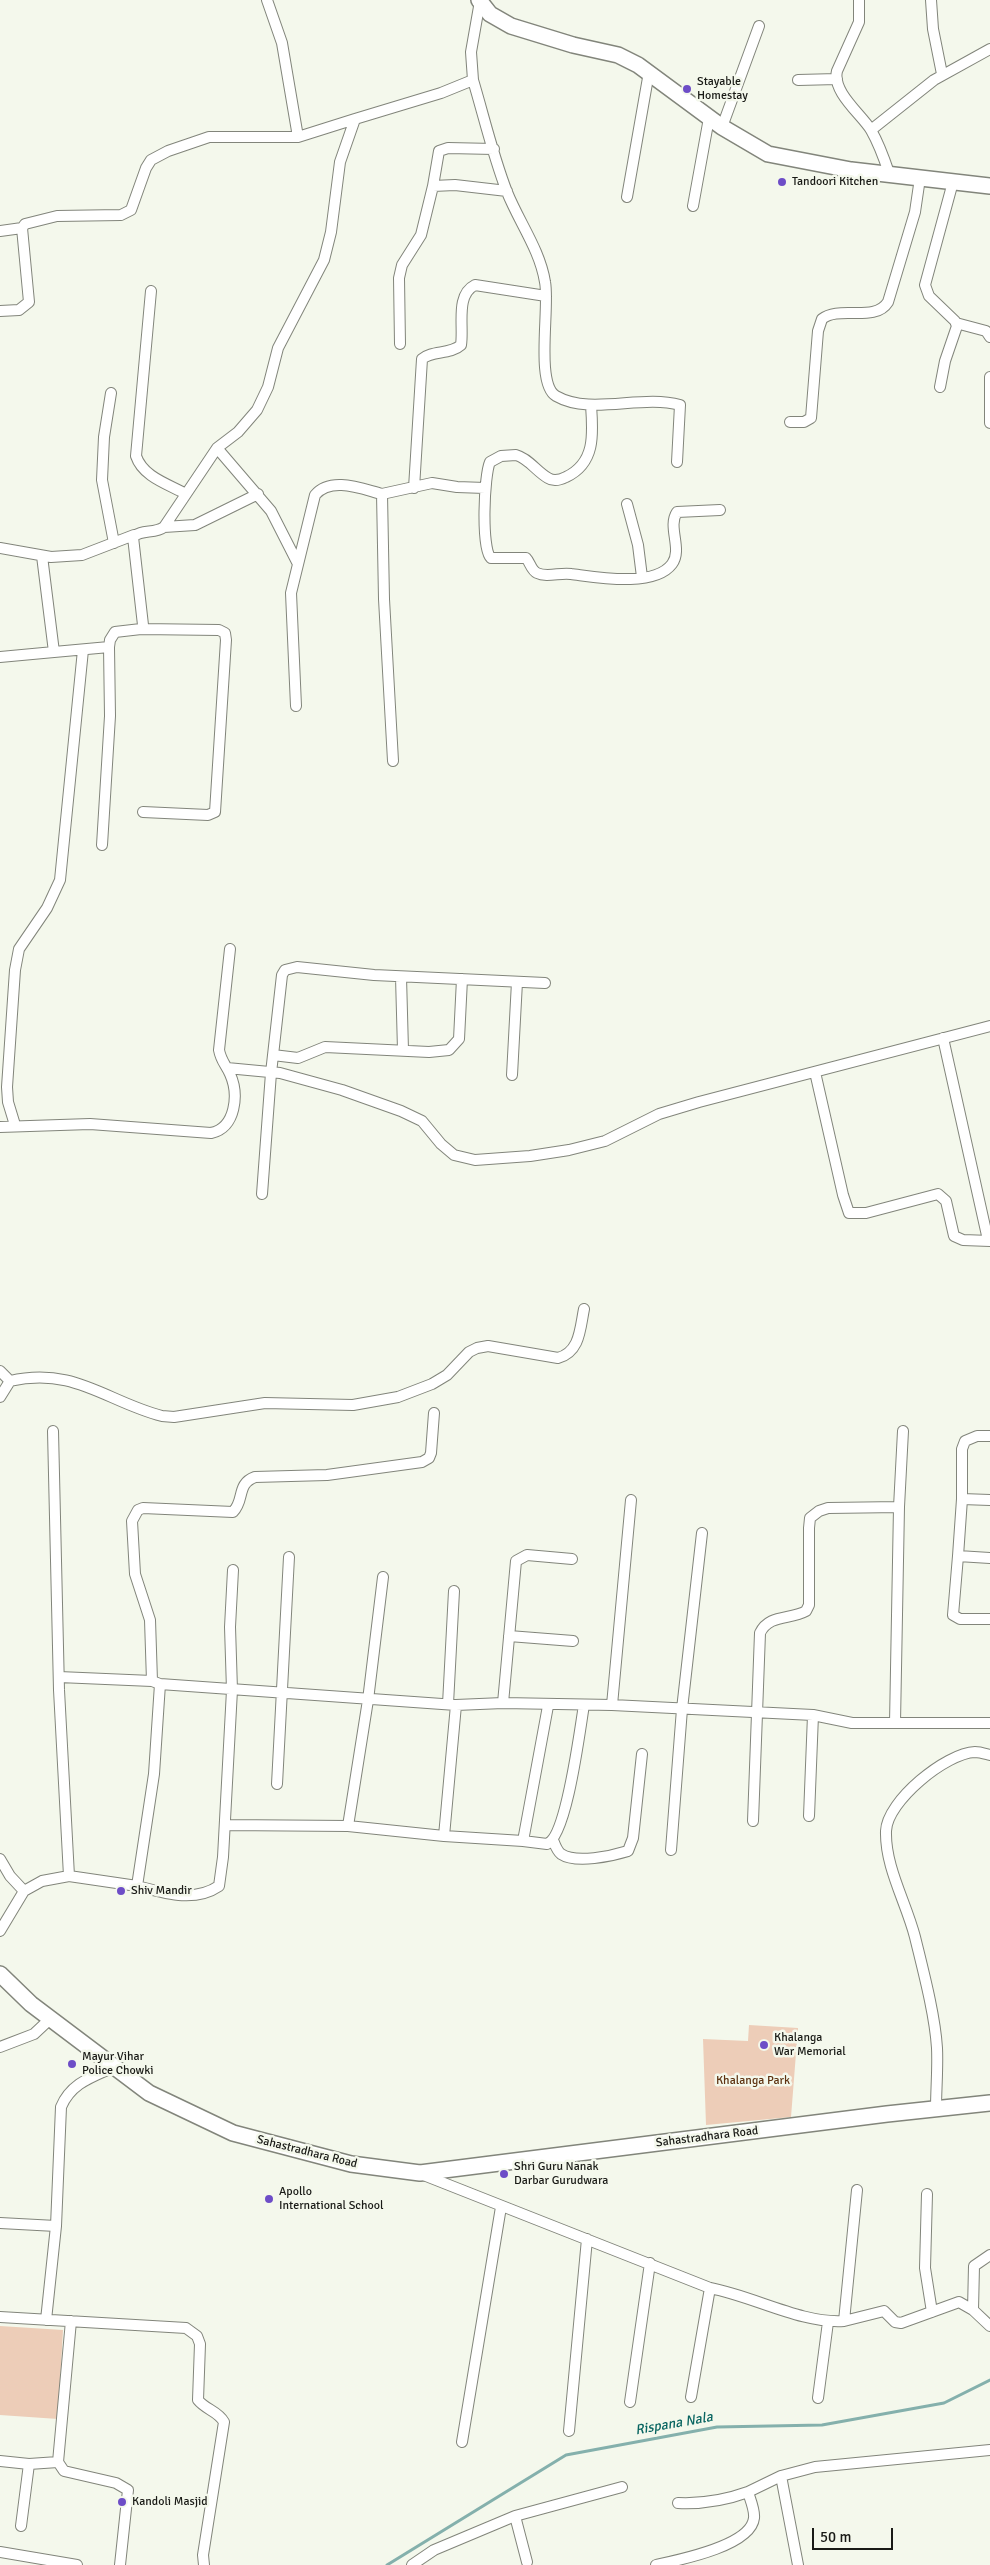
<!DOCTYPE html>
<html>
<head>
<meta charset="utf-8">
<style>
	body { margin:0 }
	#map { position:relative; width:990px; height:2565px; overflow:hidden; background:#f4f8ec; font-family:Signika,sans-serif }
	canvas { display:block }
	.scale { position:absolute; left:812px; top:2528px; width:81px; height:22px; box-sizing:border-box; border:2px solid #191a16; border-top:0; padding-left:6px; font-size:15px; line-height:18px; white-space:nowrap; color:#191a16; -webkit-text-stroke:4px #f4f8ec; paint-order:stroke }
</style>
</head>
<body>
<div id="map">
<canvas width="990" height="2565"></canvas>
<div class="scale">50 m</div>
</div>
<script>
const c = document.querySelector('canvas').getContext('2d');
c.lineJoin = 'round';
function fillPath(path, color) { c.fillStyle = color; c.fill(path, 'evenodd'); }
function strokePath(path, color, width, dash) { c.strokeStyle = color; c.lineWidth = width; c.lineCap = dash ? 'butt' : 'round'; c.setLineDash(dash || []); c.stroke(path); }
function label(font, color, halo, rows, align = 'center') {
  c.font = font + ' Signika,sans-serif'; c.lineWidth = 5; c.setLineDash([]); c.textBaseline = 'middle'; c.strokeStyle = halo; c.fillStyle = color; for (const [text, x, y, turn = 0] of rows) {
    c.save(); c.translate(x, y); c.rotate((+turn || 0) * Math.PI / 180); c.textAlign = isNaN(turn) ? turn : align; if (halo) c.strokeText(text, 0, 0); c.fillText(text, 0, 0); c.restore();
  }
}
fillPath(new Path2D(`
	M749,2025L798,2028L791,2117L706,2125L703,2039L748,2041Z
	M0,2326L63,2330L58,2419L0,2415Z`), '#edcdb8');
strokePath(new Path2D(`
	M387,2565L566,2455L717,2427L822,2425L944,2403L990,2380`), '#84b0ac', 3);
const street = new Path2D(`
	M267,0L282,43L298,137
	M859,0V22L837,71C832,92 861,114 871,130C879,144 884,158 889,173
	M931,0L933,29L942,74
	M473,80C484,117 493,156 507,192C519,222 540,250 545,282C550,306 535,384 556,396C591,416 641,394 680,405L677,462
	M798,80L837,79
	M722,127L759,26
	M871,130L934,80L990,49
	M433,186L439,151L448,148L494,149
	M627,197L649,72
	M693,206L709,118
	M0,231L22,228
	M151,291L136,456C143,477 168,484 186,494
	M0,311L19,310L29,302L22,228L25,224L57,216L121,215L131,210L146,168L151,160L168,151L209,137H298L355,119
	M956,323L986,331L990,337
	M400,344L399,278L402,265L421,235L433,186L455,185L507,191
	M990,377V423
	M940,387L945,361L957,326L955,321L929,296L925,285L953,182
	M111,393L104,437L102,480L114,543
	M591,405C593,433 596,463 566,477C560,480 554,482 548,478C537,472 528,458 516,455L501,456L490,462C484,475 481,549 491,558H526C530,562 531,570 537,573C547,578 561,572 571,574C596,577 654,588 672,564C683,549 667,527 677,512L720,510
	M790,422H804L811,418L818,331L822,319C839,305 875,323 888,302L915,212L920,178
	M217,448L271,511L298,564
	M414,488L422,359C432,350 450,355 461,345C464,326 455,295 475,285L546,296
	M627,504L638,545L642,577
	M164,527L195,525L258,494
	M0,548L51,557L82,555L134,535
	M141,629L219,630L225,633L226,640L215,812L208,815L143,812
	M54,652L109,647L110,640L115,632L141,629L143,625L133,537C141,529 155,534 164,527L217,448L238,432L257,410L268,387L278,348L324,260L331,232L340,162L355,119L441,93L473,80L471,52L480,1
	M0,657L54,652L42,556
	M296,706L291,593L315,495C331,476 362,489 382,494
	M393,761L384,599L382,494L432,483L457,487L485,488
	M102,845L110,716L109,647
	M401,977L403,1050
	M943,1038L988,1240
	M273,1055L298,1058L325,1047L429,1052L449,1050L459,1039L462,979
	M227,1068L280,1073L342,1090L401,1111L422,1121L441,1144L454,1155L475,1160L530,1156L569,1150L605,1141L659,1114L699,1102L990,1026
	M815,1072L843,1195L849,1213H866L938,1194L946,1201L954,1236L963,1240L990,1241
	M512,1075L517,982
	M15,1125L8,1102L7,1087L15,970L19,949L47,908L60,880L83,650
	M0,1127L90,1124L211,1133C236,1128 239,1094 230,1074C226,1065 221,1061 219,1050L230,949
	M262,1194L271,1073L282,975L285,970L297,967L374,975L545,983
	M0,1371L10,1381
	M0,1397L10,1381C74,1366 107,1402 162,1416L174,1417L265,1403L353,1405L398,1397L432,1384L447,1375L469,1352L477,1348L488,1346L558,1358C580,1352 580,1329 584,1309
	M990,1436H977L965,1441L962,1449V1499L958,1556L990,1558
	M962,1499L990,1500
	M899,1507L903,1431
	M958,1556L953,1615L960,1619H990
	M383,1577L368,1700L348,1826L444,1836
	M509,1636L573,1641
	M59,1677L152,1681
	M160,1684L456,1705L503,1703L612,1705L813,1715L852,1723H990
	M503,1703L516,1561L527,1555L572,1559
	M448,1704L454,1591
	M456,1705L444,1836L523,1841
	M612,1705L631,1500
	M548,1706L523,1841L547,1844C567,1836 580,1728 584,1705
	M277,1784L289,1557
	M809,1816L813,1715
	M753,1821L760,1633C769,1614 790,1620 806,1611L809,1605V1528L810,1518L819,1511L828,1508L899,1507L895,1723
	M225,1825L348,1826
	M553,1840C555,1845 557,1851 561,1854C576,1864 612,1856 628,1851L633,1838L642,1754
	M671,1850L682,1709L702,1533
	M0,1859L10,1876L24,1891L42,1881L69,1876L59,1690L53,1431
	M69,1876L137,1886L154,1774L160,1684L152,1681L150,1620L135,1574L132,1521L138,1510L143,1508L233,1512C245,1500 236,1484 255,1477L327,1475L422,1462L429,1458L431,1453L434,1413
	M137,1886C164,1893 194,1903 219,1886L223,1857L232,1690L230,1627L233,1570
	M0,1931L24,1891
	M0,2047L34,2034L50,2019
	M936,2109C936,2089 938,2068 937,2048C935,2015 923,1970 915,1937C906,1902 885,1867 886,1831C887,1801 946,1753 975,1752C980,1752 986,1754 990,1755
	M421,2174L710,2288C753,2296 802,2324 844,2321L857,2190
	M927,2194L925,2268L932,2312
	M0,2223L56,2226
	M973,2310L974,2266L990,2255
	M0,2317L186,2328L197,2336L200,2344L198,2400C206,2410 218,2411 224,2422L203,2555L204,2565
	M46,2320L56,2226L61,2107C71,2083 92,2077 114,2067
	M71,2321L58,2462L64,2471L116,2483L128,2490L120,2565
	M844,2321L884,2311L895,2322L901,2323L959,2302L973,2310L990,2326
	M691,2397L710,2288
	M818,2398L828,2322
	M630,2402L650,2263
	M569,2431L587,2239
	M462,2442L501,2207
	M0,2461L29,2464L58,2462
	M781,2476L798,2565
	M678,2503C701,2504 726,2500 748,2492
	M515,2516L622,2487
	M21,2526L29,2464
	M0,2552L77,2565
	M412,2565L434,2550L515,2516L527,2562
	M656,2565C679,2560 751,2546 754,2518C755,2510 750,2499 748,2492L781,2476L815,2467L990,2450`);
const secondary = new Path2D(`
	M479,0L490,14L511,26L573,45L618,55L638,65L722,127L768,154L851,170L990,186
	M0,1974L31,2004L149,2093L233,2133L351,2164L420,2173L887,2114L990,2103`);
strokePath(street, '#82857b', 12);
strokePath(secondary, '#82857b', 18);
strokePath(street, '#fff', 10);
strokePath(secondary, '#fff', 15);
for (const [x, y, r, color] of [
	[687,89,5,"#6d4dc7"],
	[782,182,5,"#6d4dc7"],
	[121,1891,5,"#6d4dc7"],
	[764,2045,5,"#6d4dc7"],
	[72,2064,5,"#6d4dc7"],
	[504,2174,5,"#6d4dc7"],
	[269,2199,5,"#6d4dc7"],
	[122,2502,5,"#6d4dc7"]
]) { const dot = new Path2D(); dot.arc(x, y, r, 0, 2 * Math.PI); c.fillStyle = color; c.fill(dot); strokePath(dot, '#f4f8ec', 2); }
label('12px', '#191a16', '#f4f8ec', [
	["Stayable",697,82],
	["Homestay",697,96],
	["Tandoori Kitchen",792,182],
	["Shiv Mandir",131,1891],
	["Khalanga",774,2038],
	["War Memorial",774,2052],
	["Mayur Vihar",82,2057],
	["Police Chowki",82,2071],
	["Shri Guru Nanak",514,2167],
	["Darbar Gurudwara",514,2181],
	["Apollo",279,2192],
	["International School",279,2206],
	["Kandoli Masjid",132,2502]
], 'left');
label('12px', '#5e3311', '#f4f8ec', [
	["Khalanga Park",753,2081]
]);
label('12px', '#191a16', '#f4f8ec', [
	["Sahastradhara Road",707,2137,-7],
	["Sahastradhara Road",307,2152,14]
]);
label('italic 14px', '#096561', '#f4f8ec', [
	["Rispana Nala",674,2424,-10]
]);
</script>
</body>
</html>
